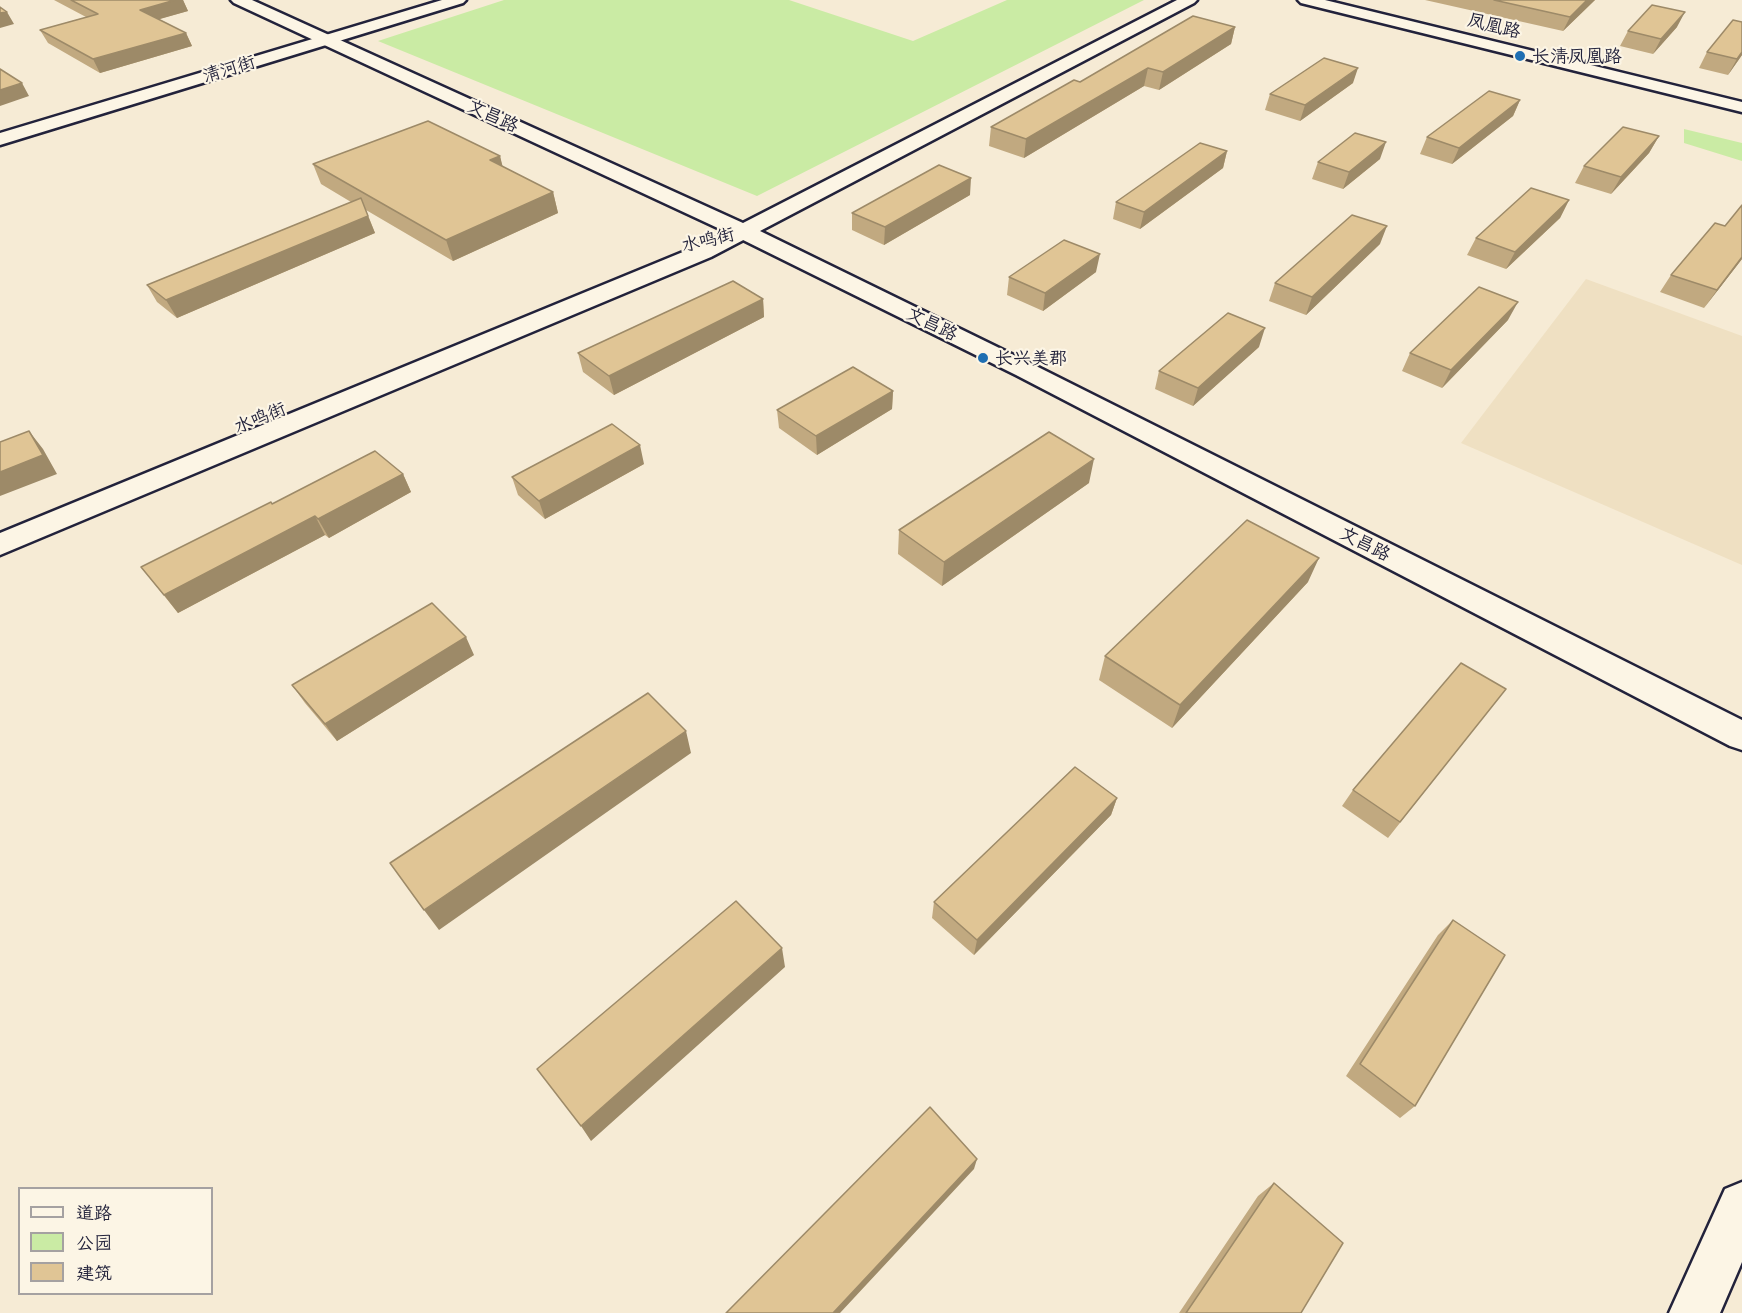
<!DOCTYPE html>
<html>
<head>
<meta charset="utf-8">
<style>
	body { margin:0 }
	#map { position:relative; width:1742px; height:1313px; overflow:hidden; background:#f6ebd5; font-family:Mali,"LXGW WenKai TC",sans-serif }
	canvas { display:block }
	.legend { position:absolute; left:18px; top:1187px; width:195px; height:108px; box-sizing:border-box; background:#fcf5e5; border:2px solid #a5a1a1; margin:0; padding:8px 10px; list-style:none; font-size:18px; color:#22223b }
	.legend li { display:flex; align-items:center; gap:12px; height:30px }
	.legend b { width:30px; border:2px solid #a5a1a1 }
</style>
</head>
<body>
<div id="map">
<canvas width="1742" height="1313"></canvas>
<ul class="legend">
<li><b style="height:8px;background:#fcf5e5"></b>道路</li>
<li><b style="height:16px;background:#caeba4"></b>公园</li>
<li><b style="height:16px;background:#e0c595"></b>建筑</li>
</ul>
</div>
<script>
const c = document.querySelector('canvas').getContext('2d');
c.lineJoin = 'round';
function fillPath(path, color) { c.fillStyle = color; c.fill(path, 'evenodd'); }
function strokePath(path, color, width, dash) { c.strokeStyle = color; c.lineWidth = width; c.lineCap = dash ? 'butt' : 'round'; c.setLineDash(dash || []); c.stroke(path); }
function label(font, color, halo, rows, align = 'center') {
  c.font = font + ' Mali,"LXGW WenKai TC",sans-serif'; c.lineWidth = 4.5; c.setLineDash([]); c.textBaseline = 'middle'; c.strokeStyle = halo; c.fillStyle = color; for (const [text, x, y, turn = 0] of rows) {
    c.save(); c.translate(x, y); c.rotate((+turn || 0) * Math.PI / 180); c.textAlign = isNaN(turn) ? turn : align; if (halo) c.strokeText(text, 0, 0); c.fillText(text, 0, 0); c.restore();
  }
}
fillPath(new Path2D(`
	M1586,279L1742,336V565L1461,443Z`), '#efe0c2');
fillPath(new Path2D(`
	M504,0H789L913,41L1007,0H1144L757,196L378,41Z
	M1684,129L1742,143V161L1684,143Z`), '#caeba4');
const minor = new Path2D(`
	M231,0H252L743,223L1177,0H1197L1194,3L760,231L1034,365L1742,720V750L1730,746L1016,375L735,236L234,3Z`);
const major = new Path2D(`
	M442,0H466L463,3L0,145V133Z
	M1298,0H1325L1742,102V112L1301,3Z
	M743,225L751,226L754,231L751,236L711,257L0,555V533L695,247Z
	M1742,1182V1262L1720,1313H1669L1725,1189Z`);
strokePath(minor, '#22223b', 5);
strokePath(major, '#22223b', 5);
fillPath(minor, '#fcf5e5');
fillPath(major, '#fcf5e5');
fillPath(new Path2D(`
	M54,0H183L188,11L159,19L186,33L192,46L100,73L48,43L40,30L86,17Z
	M1425,0H1595L1563,31Z
	M1235,27L1231,44L1159,90L1144,86L1024,158L989,146L991,127L1080,82Z
	M1677,27L1653,54L1620,46L1628,31Z
	M1707,52L1742,55L1728,75L1699,68Z
	M1353,83L1300,121L1265,110L1270,94Z
	M1520,100L1513,116L1452,164L1420,154L1427,137Z
	M1659,136L1649,153L1611,194L1575,183L1584,166Z
	M1227,151L1223,168L1140,229L1113,219L1116,202Z
	M500,156L502,166L553,192L558,213L453,261L366,210L375,233L177,318L157,302L147,285L351,202L321,184L313,164Z
	M1380,159L1343,189L1312,179L1318,162Z
	M970,195L884,245L852,230V213Z
	M1569,200L1560,218L1506,269L1467,255L1476,238Z
	M1380,244L1306,315L1269,301L1275,283Z
	M1742,259L1704,308L1660,292L1671,275Z
	M1096,272L1043,311L1007,295L1009,277Z
	M763,299L764,317L614,395L583,372L578,353Z
	M1508,320L1442,388L1402,371L1410,353Z
	M1259,347L1193,406L1155,389L1159,371Z
	M893,391L892,409L817,455L779,428L777,410Z
	M644,464L545,519L518,495L512,477Z
	M403,474L411,492L329,538L325,535L178,613L141,567L272,504Z
	M1089,483L942,586L898,554L899,530Z
	M1308,582L1172,728L1099,680L1105,656Z
	M474,655L337,741L305,703L292,685Z
	M1506,689L1388,838L1342,806L1353,790Z
	M1117,798L1111,815L974,955L932,918L934,902Z
	M1453,920L1415,1106L1400,1118L1346,1076L1438,935Z
	M1274,1183L1301,1313H1179L1258,1196Z`), '#c1a980');
fillPath(new Path2D(`
	M175,0H183L188,11L146,23L140,10Z
	M1587,0H1595L1563,31L1570,17Z
	M7,12L14,24L0,28V13Z
	M1685,12L1677,27L1653,54L1661,39Z
	M1235,27L1231,44L1159,90L1163,72Z
	M186,33L192,46L100,73L93,59Z
	M1742,52V55L1728,75L1737,59Z
	M1148,68L1144,86L1024,158L1026,139Z
	M1358,68L1353,83L1300,121L1305,105Z
	M22,83L29,96L0,106V90Z
	M1520,100L1513,116L1452,164L1459,148Z
	M1659,136L1649,153L1611,194L1621,177Z
	M1386,142L1380,159L1343,189L1349,172Z
	M1227,151L1223,168L1140,229L1144,212Z
	M500,156L505,176L490,160Z
	M971,178L970,195L884,245L885,227Z
	M553,192L558,213L453,261L446,240Z
	M1569,200L1560,218L1506,269L1515,252Z
	M368,216L375,233L177,318L166,300Z
	M1387,226L1380,244L1306,315L1312,297Z
	M1100,254L1096,272L1043,311L1045,293Z
	M1742,257V259L1704,308L1717,290Z
	M763,299L764,317L614,395L609,376Z
	M1518,302L1508,320L1442,388L1451,370Z
	M1265,328L1259,347L1193,406L1198,388Z
	M893,391L892,409L817,455L816,436Z
	M29,431L43,449L57,474L0,496V472Z
	M640,445L644,464L545,519L539,501Z
	M1094,459L1089,483L942,586L944,562Z
	M403,474L411,492L329,538L318,519Z
	M315,516L325,535L178,613L164,595Z
	M1319,558L1308,582L1172,728L1180,705Z
	M466,637L474,655L337,741L325,724Z
	M686,731L691,753L439,930L424,910Z
	M1117,798L1111,815L974,955L977,940Z
	M782,948L785,967L591,1141L581,1126Z
	M977,1159L974,1169L840,1313H833Z`), '#9d8a68');
const building = new Path2D(`
	M71,0H175L140,10L186,33L93,59L40,30L98,14Z
	M1494,0H1587L1570,17Z
	M1652,5L1685,12L1661,39L1628,31Z
	M0,7L7,12L0,13Z
	M1193,16L1235,27L1163,72L1148,68L1026,139L991,127L1074,80L1080,82Z
	M1733,20L1742,22V52L1737,59L1707,52Z
	M1324,58L1358,68L1305,105L1270,94Z
	M0,69L22,83L0,90Z
	M1489,91L1520,100L1459,148L1427,137Z
	M428,121L500,156L490,160L553,192L446,240L313,164Z
	M1623,127L1659,136L1621,177L1584,166Z
	M1355,133L1386,142L1349,172L1318,162Z
	M1200,143L1227,151L1144,212L1116,202Z
	M939,165L971,178L885,227L852,213Z
	M1531,188L1569,200L1515,252L1476,238Z
	M361,198L368,216L166,300L147,285Z
	M1742,205V257L1717,290L1671,275L1715,223L1725,226Z
	M1352,215L1387,226L1312,297L1275,283Z
	M1064,240L1100,254L1045,293L1009,277Z
	M733,281L763,299L609,376L578,353Z
	M1479,287L1518,302L1451,370L1410,353Z
	M1228,313L1265,328L1198,388L1159,371Z
	M853,367L893,391L816,436L777,410Z
	M612,424L640,445L539,501L512,477Z
	M29,431L43,455L0,472V442Z
	M1049,432L1094,459L944,562L899,530Z
	M375,451L403,474L318,519L315,516L164,595L141,567L271,502L272,504Z
	M1247,520L1319,558L1180,705L1105,656Z
	M432,603L466,637L325,724L292,685Z
	M1461,663L1506,689L1400,822L1353,790Z
	M648,693L686,731L424,910L390,863Z
	M1075,767L1117,798L977,940L934,902Z
	M736,901L782,948L581,1126L537,1069Z
	M1453,920L1505,955L1415,1106L1360,1064Z
	M930,1107L977,1159L833,1313H726Z
	M1274,1183L1343,1243L1301,1313H1186Z`);
fillPath(building, '#e0c595');
strokePath(building, '#9d8a68', 1.5);
for (const [x, y, r, color] of [
	[1520,56,6,"#1f6fb2"],
	[983,358,6,"#1f6fb2"]
]) { const dot = new Path2D(); dot.arc(x, y, r, 0, 2 * Math.PI); c.fillStyle = color; c.fill(dot); strokePath(dot, '#fcf5e5', 2); }
label('18px', '#22223b', '#fcf5e5', [
	["凤凰路",1494,26,14],
	["清河街",229,69,-17],
	["文昌路",493,116,25],
	["水鸣街",708,240,-13],
	["文昌路",932,324,26],
	["水鸣街",260,418,-22],
	["文昌路",1365,544,27]
]);
label('18px', '#22223b', '#fcf5e5', [
	["长清凤凰路",1532,56],
	["长兴美郡",995,358]
], 'left');
</script>
</body>
</html>
